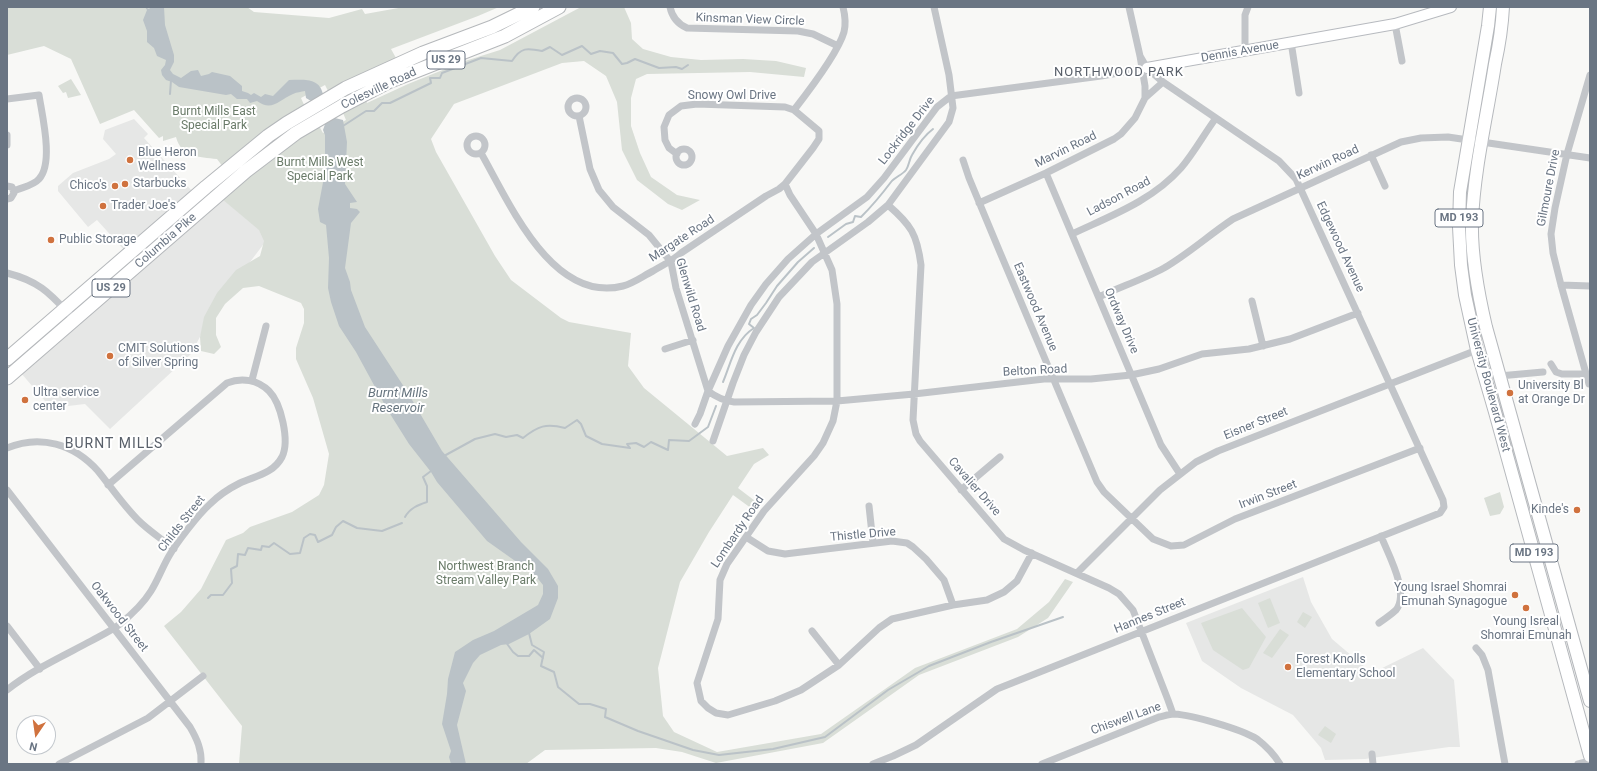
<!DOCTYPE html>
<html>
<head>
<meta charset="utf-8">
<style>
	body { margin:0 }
	#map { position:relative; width:1597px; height:771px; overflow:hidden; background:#f8f8f6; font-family:Roboto,sans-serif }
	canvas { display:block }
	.frame { position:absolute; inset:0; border:8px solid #6a7583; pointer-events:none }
	.north { position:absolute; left:16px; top:715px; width:40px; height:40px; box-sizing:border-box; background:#fff; border:1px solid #c3c8cd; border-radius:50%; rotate:193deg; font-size:11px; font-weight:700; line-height:16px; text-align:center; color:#6a7583 }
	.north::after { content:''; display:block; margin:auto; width:14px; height:18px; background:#d0723e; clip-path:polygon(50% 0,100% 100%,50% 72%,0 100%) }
</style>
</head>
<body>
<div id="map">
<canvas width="1597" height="771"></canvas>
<div class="frame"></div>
<div class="north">N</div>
</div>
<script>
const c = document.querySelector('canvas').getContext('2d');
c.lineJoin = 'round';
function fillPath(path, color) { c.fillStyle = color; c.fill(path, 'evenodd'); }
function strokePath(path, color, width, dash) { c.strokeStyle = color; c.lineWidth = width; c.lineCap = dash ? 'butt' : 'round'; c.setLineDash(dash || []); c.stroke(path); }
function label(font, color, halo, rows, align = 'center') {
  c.font = font + ' Roboto,sans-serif'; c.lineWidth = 4; c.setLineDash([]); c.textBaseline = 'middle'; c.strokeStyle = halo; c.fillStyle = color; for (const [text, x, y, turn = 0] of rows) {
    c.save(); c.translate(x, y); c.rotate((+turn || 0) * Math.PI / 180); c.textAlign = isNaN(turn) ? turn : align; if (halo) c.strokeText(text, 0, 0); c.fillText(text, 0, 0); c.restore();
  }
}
fillPath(new Path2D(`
	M134,119L148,134L144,138L192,191L125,251L97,220L88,227L58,191V186L73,173L109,159L116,154L103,139L105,130Z
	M223,199L269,237L215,308L191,354L110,429L85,404L51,408L21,373Z
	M1303,577L1311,602L1332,639L1372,673L1423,648L1454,680L1460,747H1449L1365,759L1325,760L1321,748L1293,715L1241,688L1202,661L1186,623Z`), '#e6e7e6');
fillPath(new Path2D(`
	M7,7H247L254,12L329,18L362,9L365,14L404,7H499L478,16L391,49L396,58L346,81L329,93L325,85L301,98L305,107L223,167L217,159C199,157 181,157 176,137L163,141V136L159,138L134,110L100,124L71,59L44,46L7,55Z
	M581,7H624L631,23L632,39L643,49L671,57L701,60L743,59L776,61L806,68L804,77L750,72L647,74L636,79L631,98V126L640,153L651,177L677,195L700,200L682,210L668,204L637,180L622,150L617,102L606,76L584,61L562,63L454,104L431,139L436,152L495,256L511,280L561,318L569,322L631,333L628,366L644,388L727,456L763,448L769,455L754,464L738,488L759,504L755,511L733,495L709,532L680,582L658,668L663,716L674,732L717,752L821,734L915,668L1017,629L1049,602L1065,579L1073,582L1048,618L1018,637L919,675L823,743L716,763L682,752L656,748L545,750L526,764H239L242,726L164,626L181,612L201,589L226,540L243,533L250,527L292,512L319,495L324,485L329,454L313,398L296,359V348L304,323V309L301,303L259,286L243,288L225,304L216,318V335L221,347L214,354L201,351L200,337L204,317L217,293L236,270L260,256L264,241L259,230L222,199C252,173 285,148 319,126L323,133L346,120L343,113L366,100L367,103L408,84L465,61L500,50Z
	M71,79L81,95L68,98L66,92L63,93L58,86Z
	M1500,492L1504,507L1500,514L1490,516L1484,498Z
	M1270,598L1280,623L1268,628L1258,603Z
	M1242,608L1266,637L1249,668L1243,670L1213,650L1201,623Z
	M1303,612L1312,617L1305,628L1297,622Z
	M1280,629L1289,635L1272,658L1263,653Z
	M1325,726L1336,734L1331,743L1318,735Z`), '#d9ded7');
fillPath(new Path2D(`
	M145,7L149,9L151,7H164L165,25L174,55V62L170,70L173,74L181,78L191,71L198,70L201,76L209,74L212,72L230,76L242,86V91L248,93L251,95L254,93L261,97L265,94L273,96L289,80C303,80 319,77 323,94L311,101L306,98L305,91C301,92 297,92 293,94C279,100 272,112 257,101L250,103L247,99H237L231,94L226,95L179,87L172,82L166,80L162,75L161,70L165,65L166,60L157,56L154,48L147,42V31L143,20L147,10Z
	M335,118L343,120L347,142L345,184L357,202L350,203V208L357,209L360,212L351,223L345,268L350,282L351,290L365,327L408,393L442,451L521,542L548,569L558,586V598L550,619L529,634L509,644L501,645L480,655L473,663L463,683L466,691L457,725L466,764H451L449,757L451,751L442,724L447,694L448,679L455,652L473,640L494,631L538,605L543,594V585L535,575L487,541L437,482L431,472L409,444L387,409L356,352L339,326L331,302L328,288L329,258L326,225L320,222L318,209L324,177L325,162V135L323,130L325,124Z`), '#bac2c7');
strokePath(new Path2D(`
	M170,94L171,80
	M343,126L366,111H374L382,103H390L431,83L430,78H440L442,73L481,58L512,61C521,47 527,48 542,51L550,47L562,55L582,46L591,54L600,51L613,53L622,64L627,63L635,59L659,68L676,67L682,69L688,65
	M828,237L846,224L853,222L855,216L861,217C872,206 882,194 891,182C895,177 902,175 906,170C909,166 909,160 912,155C917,146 925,135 933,129
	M723,382C731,363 735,340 754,328L749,324L751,319L757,315L766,303L777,286L798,262L814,248
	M444,456L475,439L495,434L506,437L517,435L523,438C538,426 546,423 565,428L577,420L581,424L586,436L602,444L630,448L627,444L636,443L644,447L651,442L668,450L669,440L689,441L708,427L716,406
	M405,517C410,508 418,505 427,502V486L423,477L431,471
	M208,598L211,595H223L232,583L231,569L237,566L238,554L245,555L248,548L261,550L262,546L269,547L274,543L290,554L300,553L304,538L310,534L315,535L318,542L332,535L336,527L343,521L357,528L382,531L402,523
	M529,633L532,645L544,652L541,666L554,672L558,687L579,704H590L606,709L605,717L638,731L693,750L719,755L773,749L825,737L888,690L929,666L991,642L1063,617
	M505,641L513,652L518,656H529L534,650L543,658`), '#bac2c7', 2);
const secondary = new Path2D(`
	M1147,68L1395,24L1451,7`);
const primary = new Path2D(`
	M1490,7L1488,26L1460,192L1459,227L1461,265L1465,295L1477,350L1495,412L1590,756
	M1503,7C1502,26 1499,46 1495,64C1487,116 1474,169 1472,221C1471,257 1478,293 1486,327L1590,701`);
const highway = new Path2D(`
	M7,359L206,187L268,136L287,123L346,88L423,53L492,27L533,7
	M7,378L246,171L296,133L342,106L388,82L505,36L559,7`);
strokePath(secondary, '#b7babf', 12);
strokePath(primary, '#b6b9bd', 14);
strokePath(highway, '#b5b8bb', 15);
strokePath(new Path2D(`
	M670,7C672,17 678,24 687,28L798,31L813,34L838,46
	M1395,24L1402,61
	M1291,42L1299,93
	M1245,50V15L1248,7
	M1145,98L1163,82
	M568 107a9 9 0 1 1 18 0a9 9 0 1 1-18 0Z
	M7,99L39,95C42,115 54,163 39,179C33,186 22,187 14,191
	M794,110C808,92 838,53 844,32C846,24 845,15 843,7
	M579,116L590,169L599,190L613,207L649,235L671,262L676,288L708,391
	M7,135V145
	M467 145a9 9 0 1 1 18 0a9 9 0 1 1-18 0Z
	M676 157a8 8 0 1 1 16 0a8 8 0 1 1-16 0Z
	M481,153C509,202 552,304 623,286C634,283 643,276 653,271C663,265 672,261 681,253L766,196L779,189L785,184L813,148L819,139V131L794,110L785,107L697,104L681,106L669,115L664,127L665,140L669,148L677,154
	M1371,155L1385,186
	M963,160L969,178L999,250L1097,482L1104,492L1153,539L1171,546L1184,545L1235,519L1420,448
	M1046,173L1161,445L1180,474
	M785,184L790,195L816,234L832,270L837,304V401L833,421L823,443L814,456L764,511L727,564L720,580L718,619L697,683L701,701L708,708L716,713L728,715L775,701L801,690L839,665L879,628L892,619L953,605L987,600L1004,592L1017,581L1032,553
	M7,186L12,187L14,193L11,198L7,199
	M979,203L1046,173L1114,139L1121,134L1135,118L1145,98V86L1140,56L1129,7
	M888,205C911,225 917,234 921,265L913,420L916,434L920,441L1004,539L1024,550L1109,588L1119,594L1133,610L1168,700L1173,714
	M1072,234C1110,216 1152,201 1181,168C1194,153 1204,134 1216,118
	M7,273C42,282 51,295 75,320
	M1561,285L1590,286
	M1099,297C1120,287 1144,279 1164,268C1188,254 1209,235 1233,219L1401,142L1421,138L1448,137L1590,158
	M1252,301L1263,346
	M665,349L693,340
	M1551,364L1556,372L1562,374H1581L1590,377
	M1499,376L1543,372
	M252,380L266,326
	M1589,384L1561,285L1553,253L1551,234L1555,208L1567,154L1590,75
	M708,391C716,397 724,401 734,402L837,401L914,394L1044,379H1091L1131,375L1159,369L1202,354L1249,349L1290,339L1358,313
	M695,424L700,414L708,391L728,346L751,305L766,284L788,259L816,234L867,197L884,178L937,107L951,96L1101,76L1147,68
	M713,441L733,383L744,355L756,332L779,297L812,262L868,222L888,205L949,122L953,108L949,75L934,7
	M7,448C40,434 74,444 98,471C111,487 123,505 138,520C149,531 162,539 174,549
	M7,490L190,727C197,739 202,750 201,764
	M961,490L1000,457
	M869,506L873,543
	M746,537L768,551L785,554L892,541L907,543L913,547L926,559L944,580L953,605
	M1077,573L1160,490L1196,462L1218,451L1477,350
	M1379,623C1384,619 1391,615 1396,610C1410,593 1388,554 1381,536
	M7,626L40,669
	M812,631L839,665
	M1476,648L1482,655L1488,670L1505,764
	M7,690C32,670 63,656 91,641C100,636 111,631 120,624C131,615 143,604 151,591C158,580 162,568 169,556C177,542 198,515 210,504C219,495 228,489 240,483C255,476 273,474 282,457C290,441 281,403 269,391C258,380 242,377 227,383L108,485
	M1372,754L1373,764
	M59,764L148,718L203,676
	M873,764L893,756L916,745L997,689L1440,513L1444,507L1443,500L1296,179L1279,161L1163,82L1147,68L1140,56
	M1042,764L1159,717C1164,716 1169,714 1174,714C1192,715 1241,729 1257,739C1266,746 1274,754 1280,764
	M1578,764L1590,761`), '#c2c5c9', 7);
strokePath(secondary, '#fff', 10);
strokePath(primary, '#fff', 12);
strokePath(highway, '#fff', 13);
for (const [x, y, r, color] of [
	[130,160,4,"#d0723e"],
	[125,184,4,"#d0723e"],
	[115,186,4,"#d0723e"],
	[103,206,4,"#d0723e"],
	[51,240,4,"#d0723e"],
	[110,356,4,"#d0723e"],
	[1510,393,4,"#d0723e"],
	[25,400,4,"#d0723e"],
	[1577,510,4,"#d0723e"],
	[1515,595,4,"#d0723e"],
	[1526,608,4,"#d0723e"],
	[1288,667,4,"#d0723e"]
]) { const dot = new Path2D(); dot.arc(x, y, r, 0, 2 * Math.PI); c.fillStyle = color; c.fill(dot); strokePath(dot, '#fff', 1.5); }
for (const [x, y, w] of [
	[446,60,38],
	[1459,218,48],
	[111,288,38],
	[1534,553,48]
]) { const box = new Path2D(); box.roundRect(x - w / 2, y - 9, w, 18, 3); c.fillStyle = '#fff'; c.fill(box); strokePath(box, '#6a7583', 1); }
label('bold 11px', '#6a7583', null, [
	["US 29",446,60],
	["MD 193",1459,218],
	["US 29",111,288],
	["MD 193",1534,553]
]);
label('12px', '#6a7583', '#fff', [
	["Kinsman View Circle",750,20,2],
	["Dennis Avenue",1240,52,-10],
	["Colesville Road",379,89,-25],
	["Snowy Owl Drive",732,96],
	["Lockridge Drive",907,131,-52],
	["Marvin Road",1066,150,-26],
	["Kerwin Road",1328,163,-25],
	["Gilmoure Drive",1549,188,-79],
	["Ladson Road",1119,197,-28],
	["Margate Road",682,239,-33],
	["Columbia Pike",166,241,-41],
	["Edgewood Avenue",1340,247,65],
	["Glenwild Road",690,295,73],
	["Eastwood Avenue",1035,307,67],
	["Ordway Drive",1121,321,67],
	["Belton Road",1035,371,-3],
	["University Boulevard West",1488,385,75],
	["Eisner Street",1256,424,-22],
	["Cavalier Drive",974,487,49],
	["Irwin Street",1268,495,-21],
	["Childs Street",182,524,-52],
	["Lombardy Road",738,532,-56],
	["Thistle Drive",863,535,-5],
	["Hannes Street",1150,616,-22],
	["Oakwood Street",119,617,52],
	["Chiswell Lane",1126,719,-20]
]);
label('12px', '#6a7b69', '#fff', [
	["Burnt Mills East",214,112],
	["Special Park",214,126],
	["Burnt Mills West",320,163],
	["Special Park",320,177],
	["Northwest Branch",486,567],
	["Stream Valley Park",486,581]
]);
label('12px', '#6a7583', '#fff', [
	["Blue Heron",138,153],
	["Wellness",138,167],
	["Starbucks",133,184],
	["Chico's",107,186,"right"],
	["Trader Joe's",111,206],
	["Public Storage",59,240],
	["CMIT Solutions",118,349],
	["of Silver Spring",118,363],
	["University Bl",1518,386],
	["at Orange Dr",1518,400],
	["Ultra service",33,393],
	["center",33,407],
	["Kinde's",1569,510,"right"],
	["Young Israel Shomrai",1507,588,"right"],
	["Emunah Synagogue",1507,602,"right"],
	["Young Isreal",1526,622,"center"],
	["Shomrai Emunah",1526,636,"center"],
	["Forest Knolls",1296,660],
	["Elementary School",1296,674]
], 'left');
c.letterSpacing = '1px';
label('13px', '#585f69', '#fff', [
	["NORTHWOOD PARK",1119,73]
]);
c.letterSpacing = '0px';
label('italic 13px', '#67757f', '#fff', [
	["Burnt Mills",398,394],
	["Reservoir",398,409]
]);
c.letterSpacing = '1px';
label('14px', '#585f69', '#fff', [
	["BURNT MILLS",114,444]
]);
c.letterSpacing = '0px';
</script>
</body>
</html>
